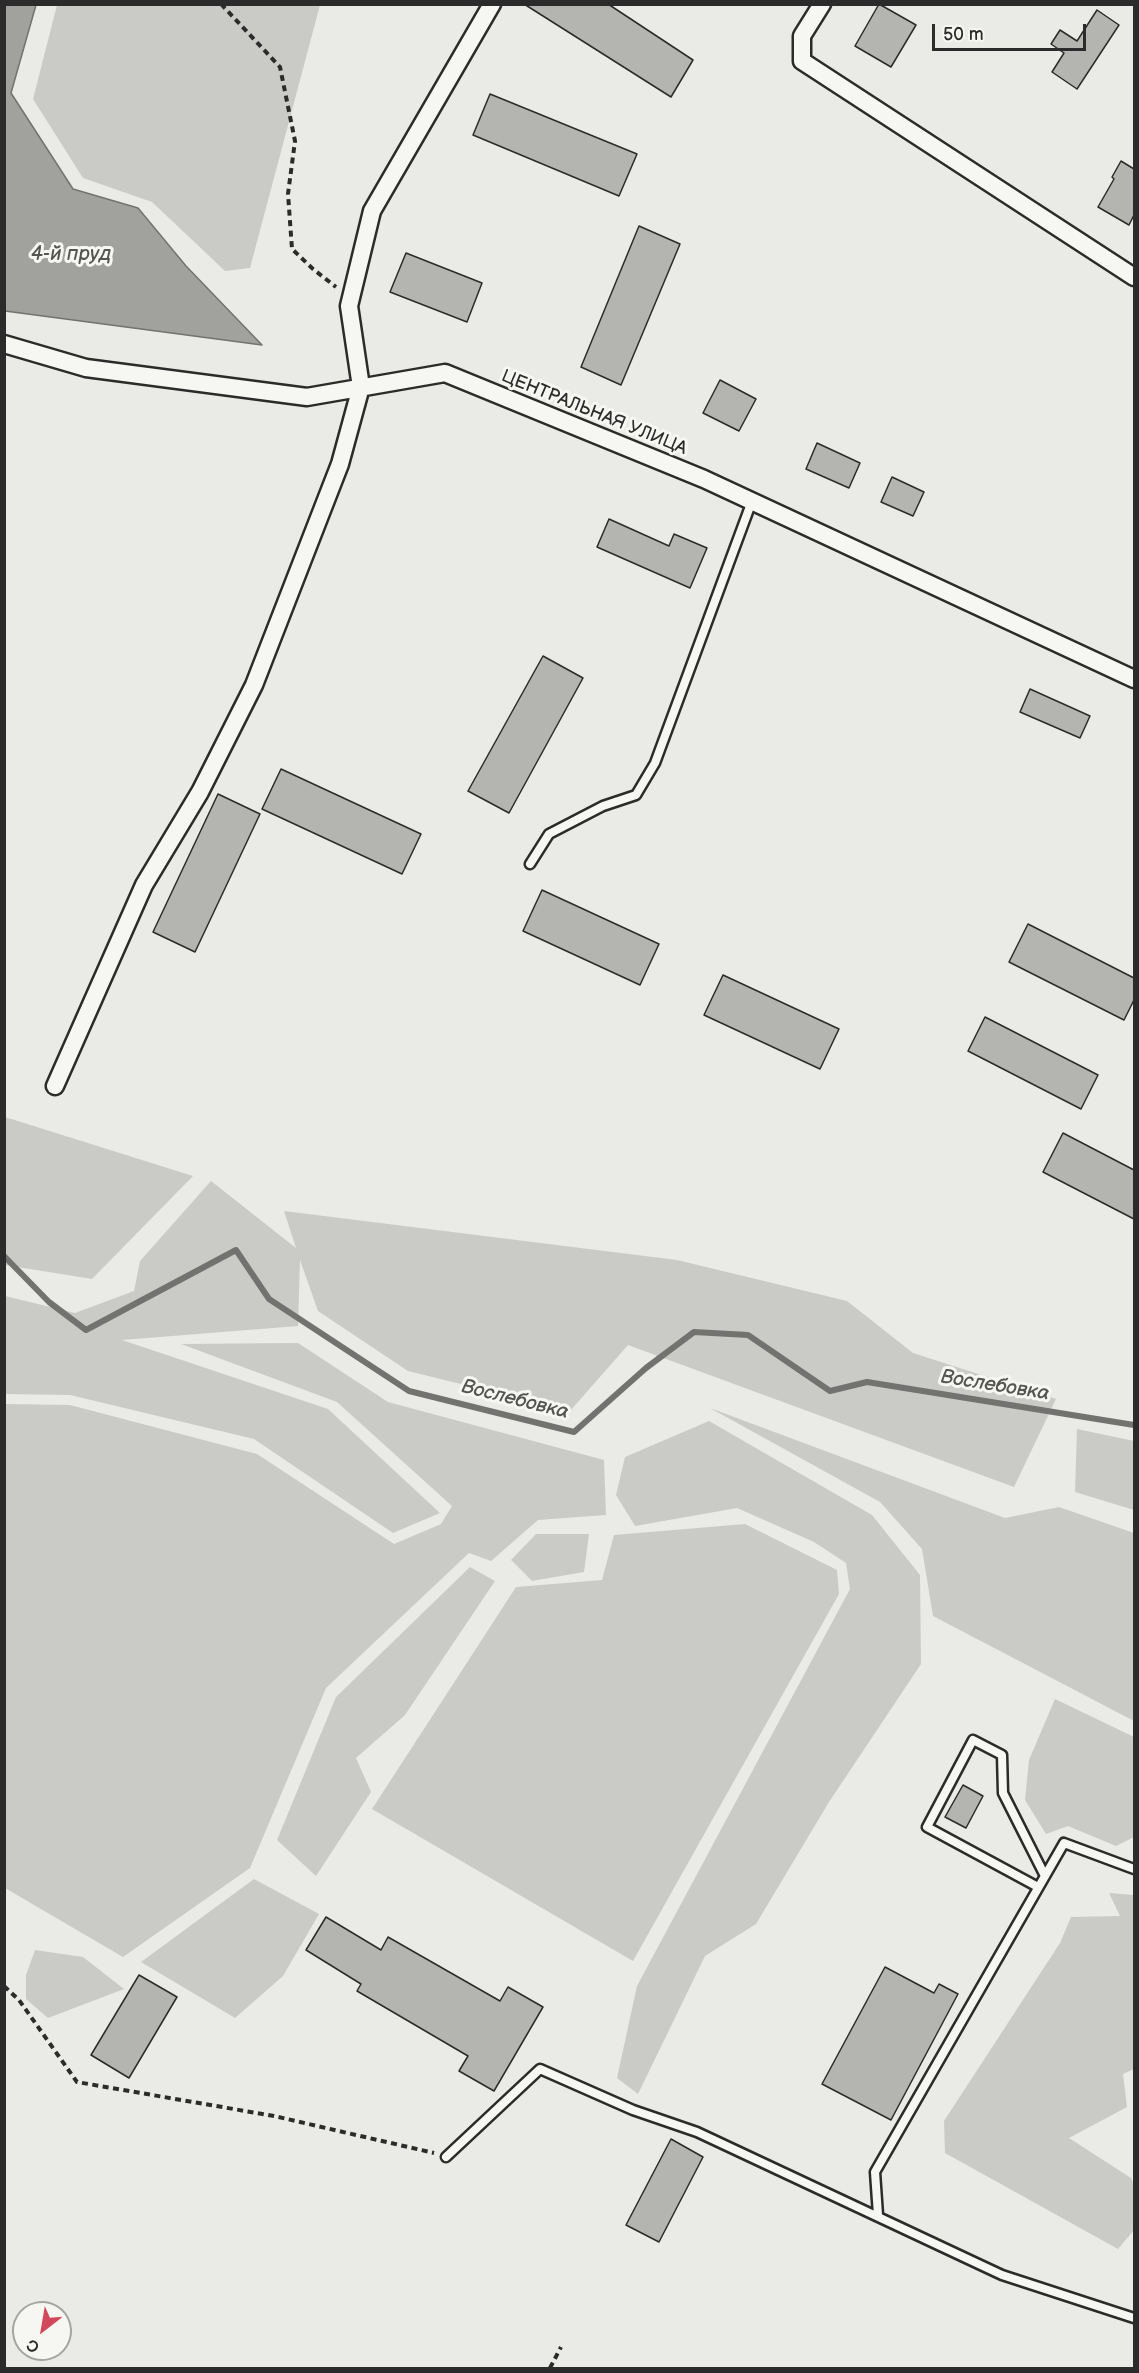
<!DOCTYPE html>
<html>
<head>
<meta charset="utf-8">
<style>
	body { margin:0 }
	#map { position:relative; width:1139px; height:2373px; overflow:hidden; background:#eaeae6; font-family:"Balsamiq Sans",sans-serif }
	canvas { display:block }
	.frame { position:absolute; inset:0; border:6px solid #2b2b2b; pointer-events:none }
	.north { position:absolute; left:12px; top:2301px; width:60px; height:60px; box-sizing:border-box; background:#f6f6f2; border:2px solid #a5a5a2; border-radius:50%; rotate:211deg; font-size:16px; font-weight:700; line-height:24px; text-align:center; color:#2b2b2b }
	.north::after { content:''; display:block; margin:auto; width:21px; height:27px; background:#d1495b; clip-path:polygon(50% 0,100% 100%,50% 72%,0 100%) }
	.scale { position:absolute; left:932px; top:24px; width:154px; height:27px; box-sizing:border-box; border:3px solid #2b2b2b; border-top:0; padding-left:8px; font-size:18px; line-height:21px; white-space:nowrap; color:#2b2b2b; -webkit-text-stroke:4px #f6f6f2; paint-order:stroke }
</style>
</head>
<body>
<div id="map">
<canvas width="1139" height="2373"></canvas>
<div class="frame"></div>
<div class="north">С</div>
<div class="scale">50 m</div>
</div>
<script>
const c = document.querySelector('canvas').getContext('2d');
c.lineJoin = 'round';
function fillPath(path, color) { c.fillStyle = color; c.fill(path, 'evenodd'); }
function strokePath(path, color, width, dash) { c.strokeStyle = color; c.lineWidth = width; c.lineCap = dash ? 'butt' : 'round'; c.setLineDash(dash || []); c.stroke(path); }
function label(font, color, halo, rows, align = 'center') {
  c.font = font + ' "Balsamiq Sans",sans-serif'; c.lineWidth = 6; c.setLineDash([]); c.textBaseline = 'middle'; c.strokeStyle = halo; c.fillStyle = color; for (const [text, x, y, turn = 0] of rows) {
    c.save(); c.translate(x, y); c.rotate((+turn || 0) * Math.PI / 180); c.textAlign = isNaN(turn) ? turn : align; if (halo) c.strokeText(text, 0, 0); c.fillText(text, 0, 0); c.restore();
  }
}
fillPath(new Path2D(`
	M57,5H320L250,268L225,271L152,202L83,178L33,99Z
	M4,1117H5L193,1176L92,1279L5,1265Z
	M211,1181L296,1248L284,1211L677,1260L847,1301L913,1353L1056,1399L1014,1487L628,1345L570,1411L408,1371L318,1311L300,1260L298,1326L122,1340L328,1409L440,1513L393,1533L254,1439L70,1395L5,1394V1296L75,1313L134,1291L140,1261Z
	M298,1343L388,1402L604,1460L606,1515L538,1520L491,1561L469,1553L326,1688L250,1868L123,1957L5,1888V1404L70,1405L257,1454L394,1544L441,1524L452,1506L337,1402L181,1344Z
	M710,1408L1005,1518L1059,1507L1134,1533V1721L933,1616L922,1549L880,1502Z
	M709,1421L872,1515L920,1575L921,1664L829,1802L756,1924L705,1956L638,2094L617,2078L637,1986L850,1589L846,1563L814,1542L737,1508L635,1526L616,1495L625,1457Z
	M1077,1429L1134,1441V1510L1075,1492Z
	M745,1524L837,1570L839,1594L633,1961L372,1809L516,1587L602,1580L614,1535Z
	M536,1534H589L584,1572L532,1581L511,1560Z
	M470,1567L495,1581L405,1715L356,1758L371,1792L316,1876L277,1840L336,1697Z
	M1055,1699L1134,1737V1837L1116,1846L1068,1826L1046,1834L1025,1800L1029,1760Z
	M254,1879L319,1914L283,1976L235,2018L141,1962Z
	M1109,1893L1134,1895V2069L1123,2074L1127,2107L1069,2138L1131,2178L1134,2184V2230L1118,2249L945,2153L944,2121L1060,1943L1071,1917L1120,1916Z
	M35,1950L83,1957L124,1989L48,2018L26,1999V1975Z`), '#cacac7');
const water = new Path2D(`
	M5,4L36,5L11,93L73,189L138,208L186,266L262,345L5,311Z`);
fillPath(water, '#a1a19e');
strokePath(water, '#727270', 1.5);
strokePath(new Path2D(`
	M4,1256L49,1302L86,1330L236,1250L269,1299L409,1391L574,1432L646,1368L694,1332L748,1335L830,1391L867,1382L1134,1425`), '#727270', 6);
const building = new Path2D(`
	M524,4H608L693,60L671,97Z
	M879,4L916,25L891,67L855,46Z
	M1097,10L1119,25L1077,89L1052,72L1064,53L1051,44L1060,30L1077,41Z
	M490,94L637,154L619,196L473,135Z
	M1121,161L1134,169V215L1129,225L1098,207L1114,179L1112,177Z
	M639,226L680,244L621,385L581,367Z
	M406,253L482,283L467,322L390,292Z
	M720,380L756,399L739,431L703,413Z
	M817,443L860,463L849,488L806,469Z
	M892,477L924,492L913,516L881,502Z
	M609,519L669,546L674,534L707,548L690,588L597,547Z
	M543,656L583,678L509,813L468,791Z
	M1030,689L1090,716L1080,738L1020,712Z
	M281,769L421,834L402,874L262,809Z
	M218,794L260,814L195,952L153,932Z
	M542,890L659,944L640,985L523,931Z
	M1028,924L1134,978V1000L1124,1020L1009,962Z
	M723,975L839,1029L820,1069L704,1015Z
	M985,1017L1098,1075L1081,1109L968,1051Z
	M1063,1133L1134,1170V1219L1043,1172Z
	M963,1785L983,1796L966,1828L945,1817Z
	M326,1917L381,1950L388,1937L500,2001L508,1987L543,2007L494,2091L459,2071L468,2056L357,1991L361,1984L306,1950Z
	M885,1967L934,1993L939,1984L958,1994L891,2120L822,2084Z
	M139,1975L177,1997L129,2078L91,2055Z
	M671,2139L703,2157L659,2242L626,2225Z`);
fillPath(building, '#b4b4b1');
strokePath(building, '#2b2b2b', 1.5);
const service = new Path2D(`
	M530,864L549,834L603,806L636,795L655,763L752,501
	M1038,1887L927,1827L973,1740L1002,1755L1003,1793L1045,1876
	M446,2157L540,2069L633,2110L697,2132L1002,2275L1134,2318
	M878,2215L875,2172L1064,1843L1134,1869`);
const minor = new Path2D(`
	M822,4L802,36V61L1134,277
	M4,344L86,368L307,397L445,373L704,479L1134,679
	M55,1086L144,885L200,792L254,685L340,464L361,387L349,306L372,211L492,4`);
strokePath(service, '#2b2b2b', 13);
strokePath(minor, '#2b2b2b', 21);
strokePath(new Path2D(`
	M221,4L280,67L295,141L288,194L292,249L313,269L336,287
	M4,1986L19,2000L77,2082L274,2116L434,2153
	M550,2368L561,2347`), '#2b2b2b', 4, [6, 4.5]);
strokePath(service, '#f6f6f2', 8);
strokePath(minor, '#f6f6f2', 16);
label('18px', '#2b2b2b', '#f6f6f2', [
	["ЦЕНТРАЛЬНАЯ УЛИЦА",594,413,22]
]);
label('italic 20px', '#545453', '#f6f6f2', [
	["4-й пруд",71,255],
	["Вослебовка",995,1386,9],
	["Вослебовка",515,1400,14]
]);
</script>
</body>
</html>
